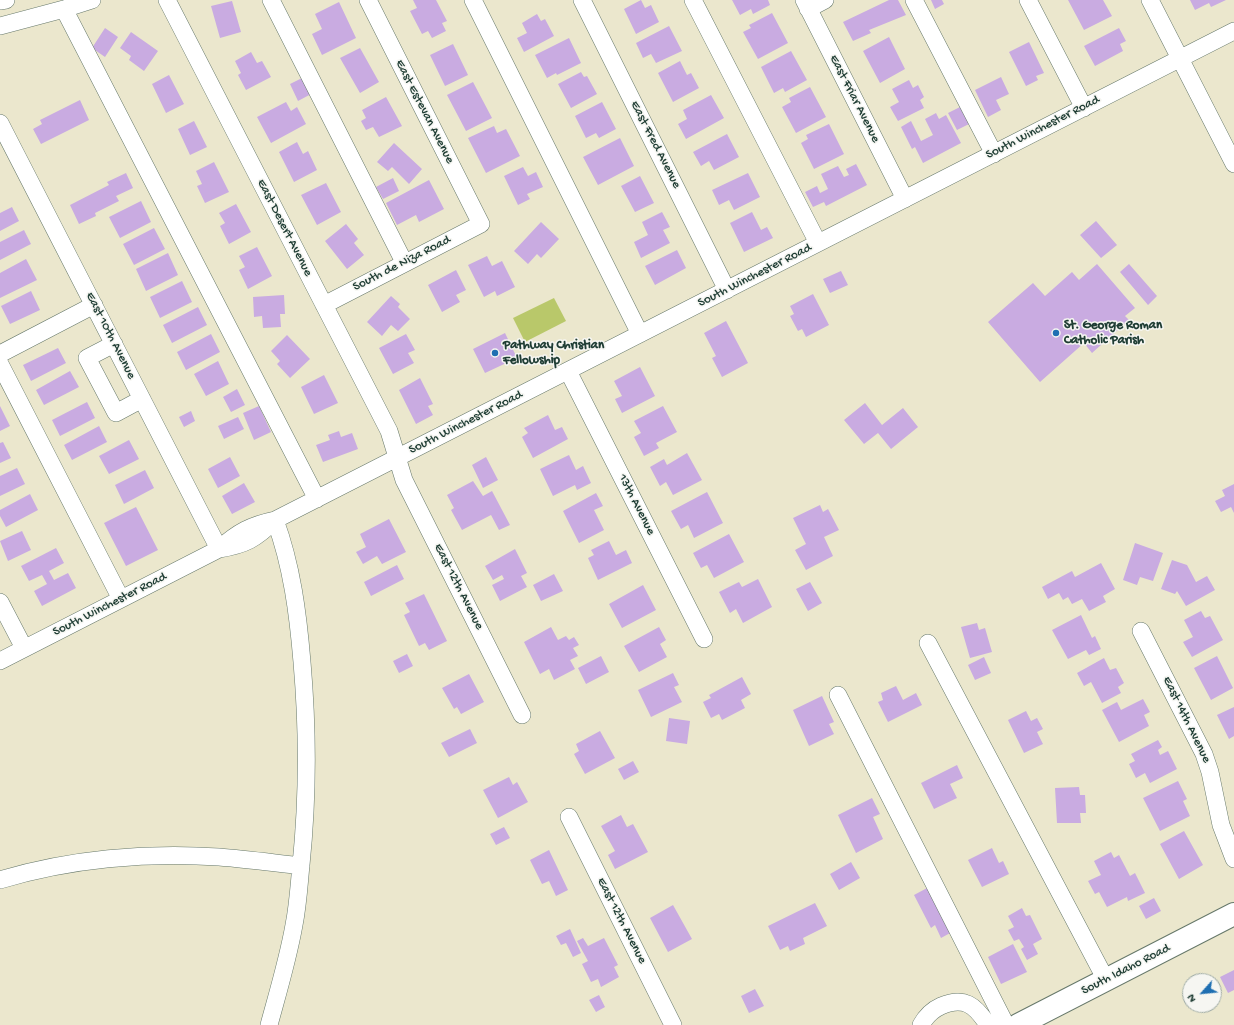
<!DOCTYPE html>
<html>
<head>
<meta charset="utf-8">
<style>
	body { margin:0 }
	#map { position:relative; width:1234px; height:1025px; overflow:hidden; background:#ebe7cd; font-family:"Gochi Hand",sans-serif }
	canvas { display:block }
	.north { position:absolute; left:1182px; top:973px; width:40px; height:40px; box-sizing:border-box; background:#f6f6f2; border:1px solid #a0aca6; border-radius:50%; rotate:243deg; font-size:11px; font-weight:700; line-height:16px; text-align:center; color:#1f3d34 }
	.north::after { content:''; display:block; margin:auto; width:14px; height:18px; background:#1f6fb2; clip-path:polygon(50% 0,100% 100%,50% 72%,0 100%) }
</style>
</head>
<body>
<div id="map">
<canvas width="1234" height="1025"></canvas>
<div class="north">N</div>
</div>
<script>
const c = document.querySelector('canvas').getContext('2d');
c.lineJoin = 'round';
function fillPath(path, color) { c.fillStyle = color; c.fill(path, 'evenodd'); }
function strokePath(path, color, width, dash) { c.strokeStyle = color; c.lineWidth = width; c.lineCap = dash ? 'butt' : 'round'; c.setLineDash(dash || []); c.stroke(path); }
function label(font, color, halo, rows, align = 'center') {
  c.font = font + ' "Gochi Hand",sans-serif'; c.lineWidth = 3; c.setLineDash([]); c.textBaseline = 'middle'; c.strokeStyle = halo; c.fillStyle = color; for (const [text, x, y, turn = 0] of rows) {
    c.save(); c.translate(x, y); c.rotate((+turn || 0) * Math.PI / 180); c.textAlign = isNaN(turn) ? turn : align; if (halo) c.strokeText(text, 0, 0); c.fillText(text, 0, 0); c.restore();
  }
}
fillPath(new Path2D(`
	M554,298L566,321L525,342L513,318Z`), '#b9c86a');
fillPath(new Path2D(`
	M413,0H436L447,21L442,23L446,31L432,38L428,31L422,34L410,11L417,8Z
	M641,0L645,8L651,5L659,22L636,34L624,9Z
	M732,0H768L770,5L753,14L751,9L740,15Z
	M889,0H898L906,15L869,30L871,33L853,41L843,22Z
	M931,0H942L944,4L935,9Z
	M1068,0H1103L1112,16L1084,30Z
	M1190,0H1226L1211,7L1209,3L1195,10Z
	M232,1L241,32L220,38L211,6Z
	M339,2L356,38L322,55L312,34L322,29L315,14Z
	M772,13L788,43L758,59L743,32L751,28L749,25Z
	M537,14L541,21L545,19L554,36L524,52L517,38L527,33L522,23Z
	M669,26L682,51L656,63L651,54L643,58L636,43Z
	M105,28L118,37L105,57L92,48Z
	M1119,28L1126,41L1120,44L1123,51L1095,66L1084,46Z
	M131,32L158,51L144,71L129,60L131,56L120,48Z
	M889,37L905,69L880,83L863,51Z
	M569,38L581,63L557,75L556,73L547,78L535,55Z
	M1029,42L1044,73L1036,76L1038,80L1026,86L1009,52Z
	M453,44L468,75L445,86L430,55Z
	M360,48L379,82L360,93L340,58Z
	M791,51L807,80L785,92L783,88L774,93L761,67Z
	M251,52L257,63L262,61L271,77L246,90L238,75L241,73L235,61Z
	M680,61L687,75L691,73L699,88L673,102L658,73Z
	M581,72L584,77L587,76L597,94L571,108L558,84Z
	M169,75L184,104L166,113L152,84Z
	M304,77L313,93L298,101L290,84Z
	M1001,77L1009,94L996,100L1001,110L988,117L975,90Z
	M909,80L913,88L918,85L924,97L920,100L924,108L898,121L890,107L899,102L892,89Z
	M473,82L492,118L466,131L447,95Z
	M810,87L826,117L796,133L782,107L791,102L789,98Z
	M711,95L724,118L686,139L678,124L687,119L683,110Z
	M386,97L402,126L379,137L373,127L366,130L361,121L366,118L362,110Z
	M80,100L89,120L41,144L33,129L42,124L40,120Z
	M286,102L291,111L297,107L306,124L271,143L257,117Z
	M602,102L616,129L599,138L596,133L586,138L575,116Z
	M960,107L969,124L957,130L948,113Z
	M936,113L939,119L946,115L961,143L923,163L915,147L912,149L901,127L911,121L921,141L933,135L925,119Z
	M194,121L207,147L190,155L178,129Z
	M829,124L844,154L814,169L801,143L808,139L806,135Z
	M494,126L497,133L506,129L520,156L486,173L468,138Z
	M727,134L739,157L714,170L709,161L701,166L693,152Z
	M620,138L634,166L598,185L583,157Z
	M297,142L303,154L308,151L317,170L294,182L279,152Z
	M394,143L422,169L409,184L392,167L388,171L377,162Z
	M214,162L229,192L205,203L197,186L202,184L196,171Z
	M856,164L867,185L826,206L824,202L813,207L805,192L817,186L820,193L828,189L821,174L838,166L844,177L849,175L846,169Z
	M523,167L528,176L536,172L543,187L527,194L530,199L518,205L504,176Z
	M126,173L133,188L116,196L119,201L95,213L96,216L79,224L70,205L109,185L107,182Z
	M748,173L760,197L734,210L729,200L719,205L712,190Z
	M640,176L654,203L635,212L621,186Z
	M393,178L399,191L383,199L376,187Z
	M429,180L444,209L419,222L416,215L397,225L386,203Z
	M326,183L341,212L317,225L301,195Z
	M141,201L151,222L120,238L109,217Z
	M236,204L251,232L229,244L220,226L225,223L219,213Z
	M12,207L19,221L0,231V213Z
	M662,212L670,227L663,230L670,243L641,258L634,242L648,235L642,222Z
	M752,212L761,230L767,227L773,238L744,252L730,223Z
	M1096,221L1117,245L1101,258L1080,235Z
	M541,222L559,239L541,258L537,254L528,264L514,251Z
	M346,224L358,239L354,243L364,255L347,269L325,241Z
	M154,228L165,249L134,265L123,244Z
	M24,230L31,244L0,260V242Z
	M257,247L272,276L248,289L239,270L245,267L239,256Z
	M677,250L686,268L655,285L645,266Z
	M168,253L178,275L146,291L136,269Z
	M487,256L492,266L502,261L515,287L497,296L495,291L484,297L468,265Z
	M26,259L37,280L0,298V273Z
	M1097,264L1135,308L1125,316L1129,320L1092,353L1084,343L1040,382L988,322L1033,283L1045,296L1072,272L1079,280Z
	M1129,264L1157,296L1148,305L1120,272Z
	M456,270L466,290L456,295L460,302L442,312L428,285Z
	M841,271L848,285L830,293L823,279Z
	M182,281L192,302L160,318L150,297Z
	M31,291L40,310L10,324L1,306Z
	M813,294L829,325L806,337L802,329L798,331L790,316L794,314L790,306Z
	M284,295L285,314H280L281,327L263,328L262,316L254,317L253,297Z
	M391,296L400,304L398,307L410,319L398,331L391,325L382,336L367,322Z
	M198,307L207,325L172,343L163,325Z
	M726,321L748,363L722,377L712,358L716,356L704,333Z
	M505,333L517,358L485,373L473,349Z
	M211,334L220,352L186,370L177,352Z
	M406,334L415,350L408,353L414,363L393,374L379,348Z
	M287,335L310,359L290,378L277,364L280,361L271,351Z
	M58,348L66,363L31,381L23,365Z
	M218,361L229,384L206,396L194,374Z
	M640,367L655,396L622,413L615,399L622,396L614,381Z
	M70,371L79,387L44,405L36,390Z
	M324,375L338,403L314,414L301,387Z
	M420,378L433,404L428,406L433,415L416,424L399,390Z
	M237,389L245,405L231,412L223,397Z
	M87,402L95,418L60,436L52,420Z
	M865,403L882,425L903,408L918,427L891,449L878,433L864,444L844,420Z
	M0,406L10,426L0,431Z
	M259,406L271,432L254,440L243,413Z
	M663,406L677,432L656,443L659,448L644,456L634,437L641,433L634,421Z
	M191,411L195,421L184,427L179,417Z
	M548,415L555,430L562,427L568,439L533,458L522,437L528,433L524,428Z
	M238,417L244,429L224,439L218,426Z
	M99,426L107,442L72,460L64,445Z
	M339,431L341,437L352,433L358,449L323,462L316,445L330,440L328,435Z
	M129,440L139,459L109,474L99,456Z
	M3,442L11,458L0,463V443Z
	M687,453L702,480L673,495L666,482L660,486L650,467L664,459L667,465Z
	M569,455L576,470L583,466L591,483L577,490L575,485L553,496L540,469Z
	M230,457L240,476L218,488L208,469Z
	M486,457L498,480L483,488L472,465Z
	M17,468L25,484L0,496V476Z
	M145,470L154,488L124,504L115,485Z
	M473,481L483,496L492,491L510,525L499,530L491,515L462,530L451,510L454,508L447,495Z
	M244,483L255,502L232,514L222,496Z
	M1234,484V513L1231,507L1221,512L1215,501L1225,496L1222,490Z
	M707,492L723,523L694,538L688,525L681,529L671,511Z
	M596,493L603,506L594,510L604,530L579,543L563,511Z
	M30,494L38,510L6,527L0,516V510Z
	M820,505L823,512L828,509L839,530L824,537L833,556L806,570L795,550L806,544L793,518Z
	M136,507L158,550L126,566L104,523Z
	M389,519L406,552L382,564L377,556L363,564L356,552L366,547L360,534Z
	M22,531L31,550L8,561L0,541Z
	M729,534L744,562L714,578L707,565L701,568L693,553Z
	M609,541L616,555L626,550L632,563L598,580L588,558L594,555L591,550Z
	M1135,543L1163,553L1153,581L1140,577L1137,585L1123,580Z
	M56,548L64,563L49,571L54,580L68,573L76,588L42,606L34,591L47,584L42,575L29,581L21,566Z
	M515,549L527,573L521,576L527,587L500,601L492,585L504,579L502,575L493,580L485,566Z
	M1172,560L1187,565L1196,582L1207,576L1215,590L1186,606L1177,591L1175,594L1161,589Z
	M1101,563L1115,589L1103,596L1106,602L1089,611L1082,599L1072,604L1068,597L1063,600L1059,593L1048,599L1042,587L1072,571L1075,577Z
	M397,565L404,579L371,596L364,582Z
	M554,574L563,591L541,601L533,585Z
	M758,579L772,607L743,623L736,609L730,613L719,592L739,582L742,587Z
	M810,582L822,603L808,611L796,589Z
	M643,585L656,610L622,628L609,604Z
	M424,594L447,641L429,650L425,643L419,646L404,615L410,612L405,603Z
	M1201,611L1205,618L1210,616L1223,640L1192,657L1183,642L1193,637L1184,620Z
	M1081,615L1092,638L1095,636L1101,649L1089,655L1086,650L1068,659L1052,630Z
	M977,623L979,630L985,628L992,652L970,658L961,627Z
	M551,627L558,640L566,636L569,640L574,637L579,645L573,648L578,656L570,660L575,669L554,680L549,669L540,674L524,642Z
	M659,627L666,640L660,644L667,657L639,672L624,646Z
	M407,654L413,666L399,673L393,661Z
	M601,656L609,672L586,684L578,668Z
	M1217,656L1233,688L1211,700L1194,668Z
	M984,657L991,673L975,680L968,665Z
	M1104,658L1110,670L1116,668L1124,683L1118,687L1121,693L1102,703L1091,682L1084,686L1077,673Z
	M673,673L679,685L674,687L682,702L651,717L638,690Z
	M469,674L484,702L461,714L457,707L454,709L442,688Z
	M742,677L751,694L741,700L745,708L722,720L719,714L711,718L703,702L711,698L709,695Z
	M896,686L903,700L916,693L922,705L888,722L878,702L883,700L881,693Z
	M822,696L834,722L829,724L834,734L809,746L793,710Z
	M1143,699L1150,712L1144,715L1149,726L1119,742L1102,710L1117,702L1121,710Z
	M1234,707V736L1229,739L1217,715Z
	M1026,711L1031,721L1037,718L1043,729L1037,732L1043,744L1024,753L1008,720Z
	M669,718L690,721L687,744L666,741Z
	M470,729L477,743L449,757L441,743Z
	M600,731L615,758L585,774L574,754L579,751L576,744Z
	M1158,740L1162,747L1158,750L1160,755L1168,751L1177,769L1150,783L1145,773L1136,778L1129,764L1135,761L1131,754Z
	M633,761L639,772L624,780L618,769Z
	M957,765L963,778L950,784L957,798L934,809L921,783Z
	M509,777L513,785L517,782L528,802L498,818L483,790Z
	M1178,781L1187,799L1183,801L1190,816L1160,831L1143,798Z
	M1079,787L1080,795H1085L1086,813H1080L1081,823H1057L1055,788Z
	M872,798L880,814L873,817L883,839L856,853L838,815Z
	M621,815L627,827L633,824L648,852L615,869L608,855L615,851L601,826Z
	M504,827L510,838L496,845L490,834Z
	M1184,831L1203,865L1179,879L1160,844Z
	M992,848L999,863L1003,861L1009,874L982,887L968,860Z
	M549,850L568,890L556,896L549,881L542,884L530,860Z
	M1111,852L1114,858L1119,855L1130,876L1135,873L1145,893L1128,901L1127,897L1107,907L1099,892L1095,894L1088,881L1101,875L1094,861Z
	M851,862L860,878L839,890L830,874Z
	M929,887L952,932L941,938L935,925L931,928L914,895Z
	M1154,898L1161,911L1146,919L1139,906Z
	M815,903L827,926L803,938L805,944L790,951L788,946L780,950L768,926Z
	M673,905L692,939L668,952L650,918Z
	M1022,908L1026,916L1030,915L1042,939L1033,944L1038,954L1027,960L1021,949L1024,947L1019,939L1014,941L1008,930L1014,927L1008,916Z
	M570,929L581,953L573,957L566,943L561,945L556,936Z
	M583,938L588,946L604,938L618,965L614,967L619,977L601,987L598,979L591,982L582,964L588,961L577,941Z
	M1013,944L1027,972L1001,984L988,957Z
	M1234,970V990L1228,993L1220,977Z
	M755,989L764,1006L749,1013L741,996Z
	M599,995L605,1007L596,1012L589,1000Z`), '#c9abe1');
const minor = new Path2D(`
	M167,0L389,431L404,480L522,715
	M271,0L404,262
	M473,0L640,334
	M582,0L727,290
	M693,0L818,243
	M804,0L905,199
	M914,0L994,154
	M1028,0L1084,108
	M1150,0L1234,164
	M0,1L6,0
	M64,9L317,499
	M808,9L825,0
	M0,26L64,9L92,0
	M0,123L219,549
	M324,305L481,224L368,0
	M114,344L87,358L116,413L142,399
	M0,354L94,305
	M0,364L121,599
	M568,371L704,639
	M219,549C245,545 256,539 275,520
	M0,602L24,648
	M1141,631L1204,754L1210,772L1221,825L1234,859
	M928,643L1106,980
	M0,661L219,549C238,532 251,525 275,520L1234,31
	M838,695L1006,1025
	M569,817L673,1025
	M0,880C69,859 147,852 219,857C246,859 274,863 301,866
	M269,1025C278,992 288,959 294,925C298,905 299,885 301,865C308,797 308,731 302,662C298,614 292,566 275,520
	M921,1025C926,1016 932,1010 941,1006C964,996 975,1005 988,1025`);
const major = new Path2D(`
	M1018,1025L1234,914`);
strokePath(minor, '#66786a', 18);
strokePath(major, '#66786a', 24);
strokePath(minor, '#fff', 17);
strokePath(major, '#fff', 22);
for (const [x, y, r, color] of [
	[1056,333,4,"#1f6fb2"],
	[495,353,4,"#1f6fb2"]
]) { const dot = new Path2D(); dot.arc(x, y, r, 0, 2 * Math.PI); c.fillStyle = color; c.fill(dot); strokePath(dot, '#f6f6f2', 1.5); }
label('13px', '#1f3d34', '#f6f6f2', [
	["East Friar Avenue",854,99,63],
	["East Estevan Avenue",424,112,63],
	["South Winchester Road",1043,128,-27],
	["East Fred Avenue",655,145,63],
	["East Desert Avenue",284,228,63],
	["South de Niza Road",402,264,-27],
	["South Winchester Road",755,276,-27],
	["East 10th Avenue",110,336,63],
	["South Winchester Road",466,423,-27],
	["13th Avenue",636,505,63],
	["East 12th Avenue",458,587,63],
	["South Winchester Road",110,605,-27],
	["East 14th Avenue",1186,720,64],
	["East 12th Avenue",621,921,63],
	["South Idaho Road",1126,970,-27]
]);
label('bold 13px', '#1f3d34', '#f6f6f2', [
	["St. George Roman",1064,326],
	["Catholic Parish",1064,341],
	["Pathway Christian",503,346],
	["Fellowship",503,361]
], 'left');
</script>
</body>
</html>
